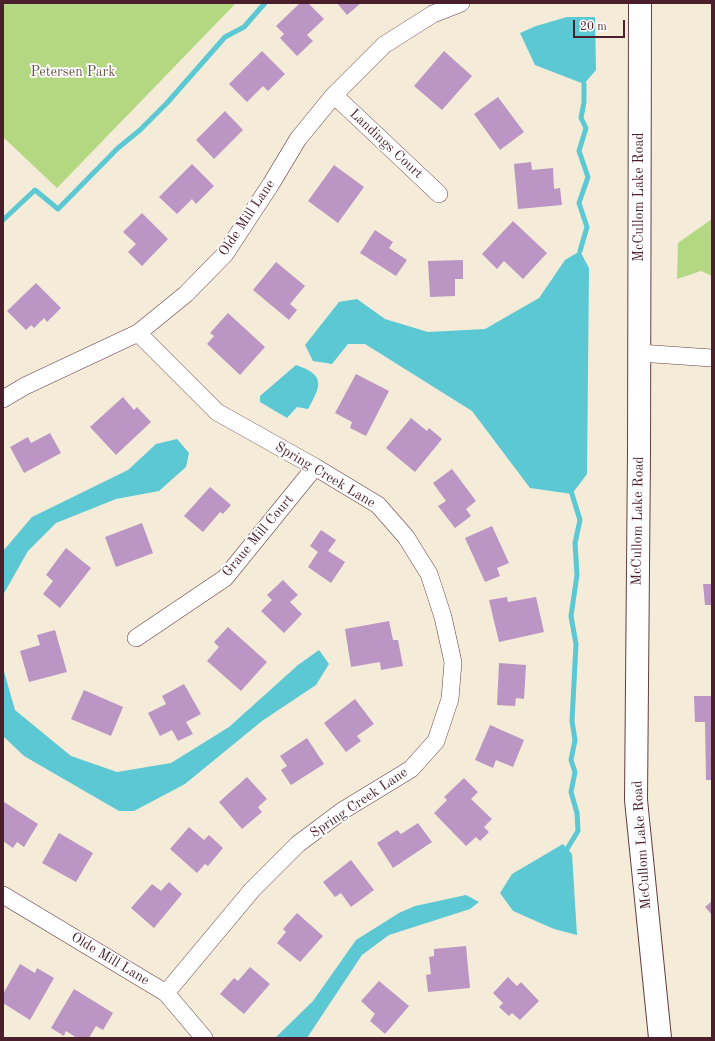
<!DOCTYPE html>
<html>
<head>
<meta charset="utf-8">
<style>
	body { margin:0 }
	#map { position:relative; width:715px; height:1041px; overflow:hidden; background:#f4ecd8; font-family:"Old Standard TT",serif }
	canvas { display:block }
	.frame { position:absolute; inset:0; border:4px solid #4a1f2b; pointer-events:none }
	.scale { position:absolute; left:573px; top:20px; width:52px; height:18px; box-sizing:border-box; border:2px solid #4a1f2b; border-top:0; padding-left:5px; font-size:12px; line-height:14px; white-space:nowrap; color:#4a1f2b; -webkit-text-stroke:3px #fff; paint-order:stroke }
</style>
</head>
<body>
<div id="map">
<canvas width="715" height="1041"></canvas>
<div class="frame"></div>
<div class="scale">20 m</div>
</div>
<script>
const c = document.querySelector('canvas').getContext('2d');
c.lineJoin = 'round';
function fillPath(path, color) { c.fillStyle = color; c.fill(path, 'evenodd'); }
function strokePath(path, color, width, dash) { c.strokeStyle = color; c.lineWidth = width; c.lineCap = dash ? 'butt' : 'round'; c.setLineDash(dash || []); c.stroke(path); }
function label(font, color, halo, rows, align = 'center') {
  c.font = font + ' "Old Standard TT",serif'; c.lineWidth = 3.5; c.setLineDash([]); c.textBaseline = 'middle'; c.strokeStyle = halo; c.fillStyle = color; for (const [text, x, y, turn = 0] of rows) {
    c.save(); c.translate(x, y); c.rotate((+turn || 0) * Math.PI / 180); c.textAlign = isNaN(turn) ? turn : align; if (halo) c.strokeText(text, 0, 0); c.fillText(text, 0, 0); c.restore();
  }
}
fillPath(new Path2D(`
	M3,3H236L57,188L3,137Z
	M712,219V276L701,271L677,279L678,243Z`), '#b3d881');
fillPath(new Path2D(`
	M567,17H595L596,70L584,84L535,65L520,33L536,26Z
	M580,251L589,268L587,474L572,494L530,488L472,411L365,344H348L332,364L313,361L305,345L339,302L357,299L385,319L428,332L485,329L539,298L565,260Z
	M296,365C326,375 321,386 308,409L297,407L287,418L260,402V396Z
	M177,439L189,453L186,467L159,491L116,499L56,523L28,551L3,595V551L32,517L128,470L156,444Z
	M319,650L329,664L316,685L262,721L185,784L134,811H119L24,756L3,736V668L15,710L71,756L117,772L171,763L229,727L298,665Z
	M563,844L572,854L577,935L554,929L513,911L500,893L512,874Z
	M466,895L479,902L470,909L389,935L362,955L307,1038H275L313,1001L356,940L399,913L415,906Z`), '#5cc8d3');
strokePath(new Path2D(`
	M3,220L35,190L58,209L118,148L140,130L167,103L225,37L244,27L265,3
	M580,251L587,227L579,203L588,177L579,151L586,128L581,118L584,102V84
	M567,849L578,831L577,813L571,792L575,772L571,760L575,740L572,721L576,644L571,616L577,575L575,543L580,520L572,494`), '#5cc8d3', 5);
fillPath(new Path2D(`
	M300,3H308L324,19L307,35L313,41L297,56L280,38L284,34L276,26Z
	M337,3H361L347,15Z
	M262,51L285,74L268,91L263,86L247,102L229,84Z
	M444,51L472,76L442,110L414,86Z
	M498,97L524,132L500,150L474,114Z
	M225,111L243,130L214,159L196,140Z
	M531,162L532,170L553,168L554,189L560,188L562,205L518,209L514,164Z
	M192,164L214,186L196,204L192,199L177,214L159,197Z
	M334,165L364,187L338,223L308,201Z
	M142,213L168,239L142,266L128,252L136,244L123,232Z
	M513,221L547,253L523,279L504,261L497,269L482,254Z
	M375,230L393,242L389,248L407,260L396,276L360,253Z
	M463,260V279H455V296L430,297L428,261Z
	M276,262L305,286L290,304L297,310L289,320L253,290Z
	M36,283L61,308L47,322L44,318L34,328L31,325L26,330L7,311Z
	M228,313L265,347L240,375L207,344L214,336L210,333Z
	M356,374L389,391L366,436L350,428L352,422L335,413Z
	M123,397L134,410L137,407L151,422L116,455L90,427Z
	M411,418L427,431L429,428L442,439L415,472L386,448Z
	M50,433L61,453L24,473L10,447L28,437L31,443Z
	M452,469L476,501L466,509L471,516L455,528L438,506L446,501L433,483Z
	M210,487L231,505L223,514L220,512L203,532L184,516Z
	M142,523L153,553L116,567L105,537Z
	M492,526L509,563L497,568L500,576L485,582L465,538Z
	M321,530L336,540L328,551L345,562L331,583L308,567L318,552L310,546Z
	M66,548L91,568L60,608L43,594L53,581L46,575Z
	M283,580L298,595L290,602L302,614L284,633L261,611L272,600L267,595Z
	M703,584H712V605H705Z
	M507,597L508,602L536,597L544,632L499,642L489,600Z
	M389,621L393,640H398L403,666L381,670L380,662L351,667L345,629Z
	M228,627L267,662L241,691L207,661L219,647L214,642Z
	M55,630L67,672L29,682L20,651L40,645L37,635Z
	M499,663L526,665L524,699L516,698L515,706L497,705Z
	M184,684L201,714L186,722L193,734L178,741L172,730L160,736L148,713L166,704L162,696Z
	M84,690L123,707L111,736L71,719Z
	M694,696H712V780H706L705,722H695Z
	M355,699L374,724L357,736L361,741L346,752L324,723Z
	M490,725L524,740L513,767L496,760L493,768L475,760Z
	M307,738L324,764L291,785L281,770L287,766L280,756Z
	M247,777L267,799L258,807L262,812L242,829L219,802Z
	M464,778L478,792L471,799L492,819L484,827L489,832L480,841L476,837L466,846L434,813L447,800L444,797Z
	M4,802L38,824L24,847L17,842L13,848L3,841Z
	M418,823L432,842L393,868L377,843L397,830L401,834Z
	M189,827L204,840L209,835L223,848L208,866L205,864L197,873L170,849Z
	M59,833L93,853L76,882L42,863Z
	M351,860L374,890L351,907L341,893L335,897L323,882Z
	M169,882L182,894L154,928L131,908L152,884L161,891Z
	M712,901V915L705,907Z
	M297,913L323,936L300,962L277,943L286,932L283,929Z
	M466,946L470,988L428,992L426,975L431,974L429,957L434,956V949Z
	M20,964L35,973L37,968L54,978L30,1020L3,1003V994Z
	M250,967L270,984L244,1014L220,994L234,978L238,981Z
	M508,977L517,986L521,982L539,1001L520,1020L512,1013L509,1016L499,1007L503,1003L493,993Z
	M379,981L409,1006L385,1034L370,1021L375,1014L361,1001Z
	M74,989L113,1013L103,1030L96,1026L89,1038H77L66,1031L64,1036L51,1028Z`), '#bb96c4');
const minor = new Path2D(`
	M334,95L439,194
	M138,333L217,412L315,467L378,505L406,537L429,574L443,617L453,662L450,699L436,741L411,769L342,811L298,844L252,890L166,993
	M639,353L712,358
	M3,399L25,386L138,333L186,294L225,254L271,184L298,139L334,95L384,45L433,14L461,3
	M136,638L225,578L315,467
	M3,895L166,993L204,1038`);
const tertiary = new Path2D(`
	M640,3L639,452L636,800L660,1038`);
strokePath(minor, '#643e45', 18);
strokePath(tertiary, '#643e45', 24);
strokePath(minor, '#fff', 17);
strokePath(tertiary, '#fff', 22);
label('14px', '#6a5645', '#fff', [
	["Petersen Park",73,72]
]);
label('14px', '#4a1f2b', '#fff', [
	["Landings Court",386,144,43],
	["McCullom Lake Road",639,197,-90],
	["Olde Mill Lane",247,218,-56],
	["Spring Creek Lane",325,475,31],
	["McCullom Lake Road",638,521,-89],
	["Graue Mill Court",258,536,-50],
	["Spring Creek Lane",359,803,-34],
	["McCullom Lake Road",642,845,-94],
	["Olde Mill Lane",110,959,31]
]);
</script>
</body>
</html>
